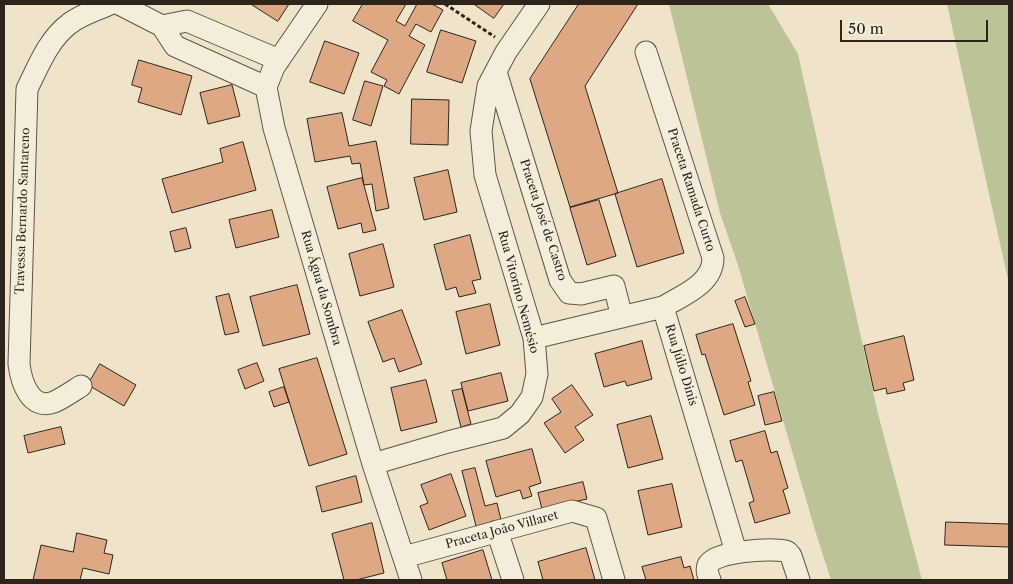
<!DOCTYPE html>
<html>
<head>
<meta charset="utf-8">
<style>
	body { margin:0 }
	#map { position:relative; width:1013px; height:584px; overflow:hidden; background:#efe3c9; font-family:"Libre Caslon Text",serif }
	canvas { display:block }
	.frame { position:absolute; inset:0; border:5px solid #2e241b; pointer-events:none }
	.scale { position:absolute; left:840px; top:20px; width:148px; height:22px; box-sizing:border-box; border:2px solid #2e241b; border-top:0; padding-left:6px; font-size:15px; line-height:18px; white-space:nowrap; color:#2e241b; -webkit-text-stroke:4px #f5eddc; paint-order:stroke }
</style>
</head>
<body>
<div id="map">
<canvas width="1013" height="584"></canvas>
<div class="frame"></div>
<div class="scale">50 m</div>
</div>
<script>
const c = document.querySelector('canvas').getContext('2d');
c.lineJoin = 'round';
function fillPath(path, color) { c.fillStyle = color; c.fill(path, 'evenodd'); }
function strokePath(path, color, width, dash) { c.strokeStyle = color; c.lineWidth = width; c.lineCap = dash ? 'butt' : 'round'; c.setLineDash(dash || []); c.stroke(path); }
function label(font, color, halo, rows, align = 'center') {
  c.font = font + ' "Libre Caslon Text",serif'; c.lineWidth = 5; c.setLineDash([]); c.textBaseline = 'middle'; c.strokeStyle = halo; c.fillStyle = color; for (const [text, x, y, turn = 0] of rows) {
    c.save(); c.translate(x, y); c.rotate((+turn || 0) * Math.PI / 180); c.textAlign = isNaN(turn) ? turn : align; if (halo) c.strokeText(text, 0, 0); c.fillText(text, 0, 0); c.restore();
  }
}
fillPath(new Path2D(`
	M669,4H768L798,54L878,414L922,580H831L815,530L738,265L720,213Z
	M947,4H1009V284Z`), '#bac496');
const building = new Path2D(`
	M251,4H289L278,21Z
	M363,4H406L396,21L405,26L417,4H432L443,10L431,32L416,24L409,36L425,45L399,94L384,86L387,80L371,72L388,40L353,21Z
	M474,4H504L494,18Z
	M579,4H638L585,86L618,193L570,207L530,79Z
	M441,30L476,41L462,83L427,72Z
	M325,41L359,53L344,94L310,82Z
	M139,60L192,76L181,115L138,102L142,88L132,85Z
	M365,81L383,86L371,126L353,120Z
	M232,85L240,116L208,124L200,93Z
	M412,99L449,100L448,145L411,144Z
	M342,113L349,146L376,141L389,208L376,211L372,184L364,185L360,163L352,164L350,156L315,162L307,119Z
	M243,142L256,190L172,213L162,179L223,162L220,149Z
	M448,170L457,212L424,220L414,178Z
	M362,178L376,230L363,233L361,223L338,229L327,187Z
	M662,179L684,253L637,267L615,194Z
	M599,200L616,256L587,265L570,208Z
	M272,210L279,237L236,248L229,220Z
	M186,228L191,248L175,252L170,232Z
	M470,235L481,279L472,281L476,293L459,297L456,287L446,290L434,245Z
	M383,244L394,287L360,296L349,254Z
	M297,285L310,334L263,346L250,297Z
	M229,294L239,332L225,335L216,297Z
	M745,297L755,324L745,327L735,301Z
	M490,304L500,345L466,354L456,312Z
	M402,310L422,364L399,372L394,358L383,362L368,322Z
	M733,324L751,381L748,382L755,405L724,415L705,354L702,355L696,335Z
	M904,336L914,380L903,383L905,390L887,394L886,388L874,391L864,346Z
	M642,341L652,379L627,386L625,381L604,387L595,354Z
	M317,358L347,454L309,466L279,369Z
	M257,363L264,381L245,389L238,370Z
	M100,364L136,385L124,406L88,385Z
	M501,373L508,401L468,411L461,383Z
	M426,380L437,422L401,431L391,388Z
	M572,385L593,415L575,427L584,440L565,453L544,423L561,412L552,399Z
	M284,387L289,402L274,407L269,392Z
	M462,389L471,424L461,427L452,391Z
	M774,392L782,421L765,425L758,396Z
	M651,416L663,459L628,468L617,425Z
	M61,427L65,444L28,453L24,436Z
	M765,431L771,453L777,451L788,488L783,490L790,513L755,523L749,503L754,501L742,460L736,462L730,441Z
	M532,449L541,483L529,487L532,496L523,499L520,490L496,497L486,461Z
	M475,468L485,506L497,503L501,520L476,526L462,471Z
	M451,474L466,516L429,530L420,506L428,503L421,485Z
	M356,476L362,502L322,512L316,487Z
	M583,482L587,499L542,509L538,493Z
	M672,484L682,527L648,535L638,491Z
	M946,522L1009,524V547L945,545Z
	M372,523L384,573L356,580H344L332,534Z
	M77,533L107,540L104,553L113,555L109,574L83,568L80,580H33L41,545L73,552Z
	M586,548L595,580H543L538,562Z
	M483,550L492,580H447L442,563Z
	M681,557L684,568L690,566L694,580H646L642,567Z`);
fillPath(building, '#dfa884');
strokePath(building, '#2e241b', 1);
const minor = new Path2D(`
	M119,4L162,26L175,46L266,87
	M317,4L274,67L266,87L274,128L373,464L411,580
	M162,26L187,21L279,60
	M646,52L713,258C713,284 683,295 663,307
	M496,72L560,280L569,293L581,294L614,286L622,317
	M534,338L663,307L736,552
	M81,386C73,391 63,398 54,402C30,411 21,381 19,364L27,89C38,67 48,40 69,24C80,15 97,10 110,4
	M373,464L448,442L503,428L520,414L532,397L537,374L534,338L485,175L481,131L488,86L506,52L539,4
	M497,531L513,580
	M404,557L572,511L596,518L614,580
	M710,580C708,575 706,570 708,565C714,551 771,548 785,551C789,552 788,553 791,556L799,580`);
strokePath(minor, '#5e5446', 23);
strokePath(new Path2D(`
	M445,4L495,37`), '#2e241b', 3, [4, 2.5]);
strokePath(minor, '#f5eddc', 21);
label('12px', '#2e241b', '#f5eddc', [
	["Praceta Ramada Curto",691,190,72],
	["Travessa Bernardo Santareno",23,211,-88],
	["Praceta José de Castro",543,220,72],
	["Rua Água da Sombra",321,288,74],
	["Rua Vitorino Nemésio",518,292,75],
	["Rua Júlio Dinis",681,365,73],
	["Praceta João Villaret",502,530,-15]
]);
</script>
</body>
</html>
